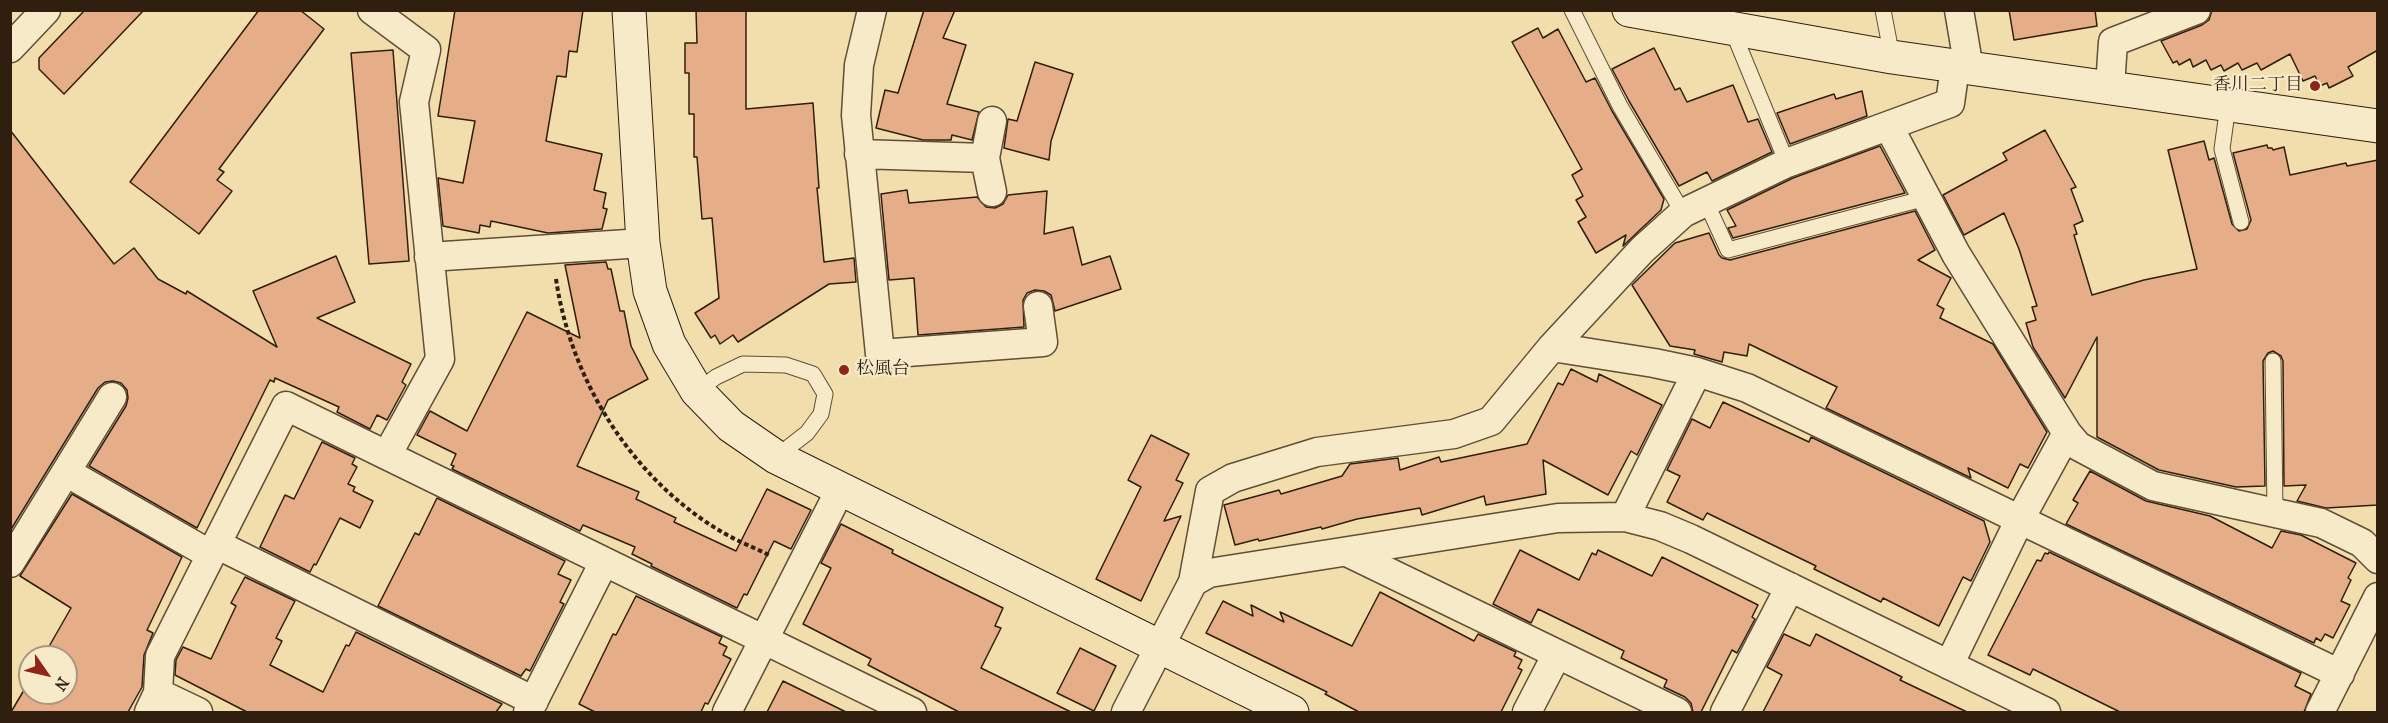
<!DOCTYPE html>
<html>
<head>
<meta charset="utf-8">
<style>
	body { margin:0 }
	#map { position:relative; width:2388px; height:723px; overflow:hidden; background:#f1deac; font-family:"IM FELL French Canon",serif }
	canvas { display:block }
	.frame { position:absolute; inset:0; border:12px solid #301e0f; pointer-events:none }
	.north { position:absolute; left:18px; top:645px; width:60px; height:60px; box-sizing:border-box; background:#f6eac9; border:2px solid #a7987f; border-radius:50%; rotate:124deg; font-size:16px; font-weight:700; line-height:24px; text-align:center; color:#301e0f }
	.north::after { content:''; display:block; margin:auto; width:21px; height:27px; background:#8f2418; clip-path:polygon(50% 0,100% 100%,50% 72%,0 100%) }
</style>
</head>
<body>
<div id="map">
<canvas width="2388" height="723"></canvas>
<div class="frame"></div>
<div class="north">N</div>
</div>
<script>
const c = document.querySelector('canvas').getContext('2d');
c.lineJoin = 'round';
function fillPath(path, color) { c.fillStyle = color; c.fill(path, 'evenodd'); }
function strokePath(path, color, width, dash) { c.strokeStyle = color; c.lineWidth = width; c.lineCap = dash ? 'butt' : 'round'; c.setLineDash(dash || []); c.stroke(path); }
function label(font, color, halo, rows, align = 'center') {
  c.font = font + ' "IM FELL French Canon","Noto Serif JP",serif'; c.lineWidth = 4.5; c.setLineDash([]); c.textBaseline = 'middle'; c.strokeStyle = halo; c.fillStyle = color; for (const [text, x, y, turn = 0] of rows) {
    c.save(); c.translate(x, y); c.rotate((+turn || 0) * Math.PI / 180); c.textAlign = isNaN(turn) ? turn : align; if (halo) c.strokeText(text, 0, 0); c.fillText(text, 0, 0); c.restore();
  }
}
const building = new Path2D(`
	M85,10H144L64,94L39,69V58Z
	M259,10H300L324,29L219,169L224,172L217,180L232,191L199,234L130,182Z
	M455,10H583L577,52L569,51L566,77L557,76L546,141L602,154L594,190L606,193L603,208L607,209L602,229L548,233L491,221L490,227L480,225L479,233L443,226L438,178L463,183L475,121L438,116Z
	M696,10H746V109L813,103L819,188H817L824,262L854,258L856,282L829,284L738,342L733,335L720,344L715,335L711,338L695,313L719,298L712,218L702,219L697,157H694V114H689V73H685V43H697Z
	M924,10H955L943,38L966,45L947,104L979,112L972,140L952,135L951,140H923L876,128L885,90L898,93Z
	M2009,10H2095L2097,26L2014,40Z
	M2212,10H2378V50L2348,67L2353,76L2329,88L2327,83L2320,86L2315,76L2303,81L2290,54L2261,70L2257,63L2242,70L2238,63L2224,71L2221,65L2211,70L2206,60L2193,67L2190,59L2179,65L2177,61L2173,63L2161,41L2202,25L2209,20Z
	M1538,28L1543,38L1558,29L1586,82L1595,78L1612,111L1664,199L1661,210L1623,246L1626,235L1596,253L1578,222L1586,217L1576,200L1583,196L1572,175L1582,169L1512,42Z
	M1654,48L1675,90L1680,88L1687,102L1733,85L1748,122L1758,119L1772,152L1712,181L1707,172L1679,186L1629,101L1612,69Z
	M393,50L409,261L369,264L351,53Z
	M1035,62L1073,74L1051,141L1049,160L1004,148L1008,119L1017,121Z
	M1862,91L1867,116L1790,144L1777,113L1834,94L1836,99Z
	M10,130L114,264L134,248L158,279L186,294L187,291L277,347L253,291L336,256L355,302L317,318L411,364L402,382L406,385L387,420L377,415L370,429L337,412L339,407L275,378L274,382L270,380L197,528L89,466L126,406L128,398L127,390L121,383L113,381L105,382L98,388L10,531Z
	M2045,130L2076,187L2071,189L2083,221L2074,225L2077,234L2074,235L2092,295L2144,280L2197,269L2168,150L2204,141L2209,160L2214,158L2232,224L2239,231L2247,229L2251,220L2233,153L2267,145L2268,148H2272L2273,150L2284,147L2290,175L2346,163L2347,166L2378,160V505L2326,508L2297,501L2306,485L2284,486L2283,361L2281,356L2273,351L2268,353L2263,361L2265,486L2236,487L2159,470L2097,437V337L2065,398L2033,347L2026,323L2036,320L2032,307L2037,306L2019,249L2004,213L1964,235L1943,195L2007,160L2003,153Z
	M1880,146L1905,193L1733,238L1728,228L1736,226L1727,210L1793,178Z
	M907,190L909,203L977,197L986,207L995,208L1003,204L1008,195L1047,191L1044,234L1073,227L1082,265L1110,256L1121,289L1055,311L1051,295L1044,291L1035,290L1027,293L1023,300L1024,327L918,335L914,278L889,280L881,194Z
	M1915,211L1935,250L1918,260L1951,278L1937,305L1944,309L1940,318L1993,344L2047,432L2028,468L2020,464L2008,488L1968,468L1971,478L1826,408L1837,387L1749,344L1747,356L1724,352L1722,362L1694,354L1695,350L1670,346L1632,285L1675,243L1709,233L1719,255L1722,258L1730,260Z
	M606,262L608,269H611L620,311H624L631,346L648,379L608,400L577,466L639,492L636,499L676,518L674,522L736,551L767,489L811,510L791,549L774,541L747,595L744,594L737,608L651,566L652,564L632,554L635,547L583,525L580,531L452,469L454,466L451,465L456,454L417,435L430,411L467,431L527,312L580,338L565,265Z
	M1571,369L1597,382L1599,374L1662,405L1637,455L1631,451L1608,495L1543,460L1546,494L1486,505L1484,496L1422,515L1420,508L1357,519L1322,529L1321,527L1259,541L1258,539L1235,545L1224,505L1279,490L1281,494L1342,476L1350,464L1398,458L1400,470L1439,457L1441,462L1527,444L1558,383L1563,385Z
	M1723,402L1809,442L1811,437L1984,521L1990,542L1971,581L1963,577L1939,626L1883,598L1881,602L1814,569L1816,566L1707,513L1703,520L1667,502L1680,476L1667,470L1692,419L1710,428Z
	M1151,435L1189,454L1176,480L1183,483L1164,521L1181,516L1141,601L1096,579L1141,487L1128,480Z
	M322,442L355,458L352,464L357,467L348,484L355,487L353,491L373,501L360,528L340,518L316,565L314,564L310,572L260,547L285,495L294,499Z
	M2090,471L2146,501L2210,516L2272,548L2281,531L2301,535L2356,563L2348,578L2351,580L2341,601L2350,605L2333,638L2325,634L2321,641L2316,638L2314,643L2066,524L2078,503L2073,500Z
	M72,494L182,557L147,630L153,633L144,655L142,687L128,712H11L30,680V693H66V657H43L71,608L20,576Z
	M437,498L565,561L558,574L571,580L560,602L564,604L530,671L526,669L521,676L378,606L415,533L419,535Z
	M841,524L893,550L892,553L944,579L1003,608L995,626L1001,628L981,668L1071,712H959L868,665L871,659L803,624L831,568L821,563Z
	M1520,550L1579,580L1592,553L1596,555L1598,550L1652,576L1662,557L1758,605L1752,617L1755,619L1737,653L1732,650L1701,712H1693L1691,703L1685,697L1664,687L1667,680L1621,658L1624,651L1538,609L1531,623L1493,604Z
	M2049,552L2301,673L2295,686L2311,694L2304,712H2120L2033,669L2030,675L1988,655L2037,560L2041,561L2045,553L2048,554Z
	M245,577L295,601L276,638L282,641L270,665L323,692L346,645L349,646L356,632L502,704L496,712H247L175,675L176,660L183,647L211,659L236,606L231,603Z
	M1380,592L1474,641L1478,634L1516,652L1514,656L1522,660L1518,668L1522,670L1501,712H1359L1325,694L1327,692L1206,633L1223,601L1253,616L1251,605L1284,622L1280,612L1352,646Z
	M636,596L722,637L719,643L727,647L723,655L731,659L708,704L705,703L701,712H595L579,704L613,634L616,635Z
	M1784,634L1810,646L1816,634L1902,677L1900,680L1967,712H1763L1782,675L1767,667Z
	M1080,648L1116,666L1094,711L1057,693Z
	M783,681L846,712H767Z`);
fillPath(building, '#e5ae89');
strokePath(building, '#301e0f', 1.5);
const lane = new Path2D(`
	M1572,10L1620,106L1683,213
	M1883,10L1892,57
	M1731,27L1787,163
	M2228,105L2222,149L2241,222
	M1706,202L1728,250L1926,198
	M2273,361L2275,512
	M697,391L716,377L743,364L786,365L813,374L825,394L821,414L807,433L776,457`);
const street = new Path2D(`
	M372,10L426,50L414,102L440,359L387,455
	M872,10L859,65L856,115L880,354L1043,342L1038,306
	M1959,10L1969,69
	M10,48L46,10
	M2110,87L2113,42L2196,10
	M1889,127L1956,254L2067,433L2020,519L1949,665
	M859,154L985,158
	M992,192L985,158L992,121
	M429,257L643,243
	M1552,347L1654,363L1697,372L1747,388L2340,674
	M2067,433L2078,446L2153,486L2321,523L2362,543L2378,559
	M66,472L211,555
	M1625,517L1697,372
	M216,544L534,701
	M1349,553L1677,712
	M10,563L112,397
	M1193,582L1209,573L1558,518L1625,517L1660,526L1691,539L2046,712
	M158,693L198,712
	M149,712L158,693L160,656L286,406L912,712
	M528,712L604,562
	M727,712L840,490
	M1126,712L1193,582L1210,491L1233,478L1317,452L1454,434L1491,421L1552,347L1642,250L1683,213L1787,163L1950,103L1955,67
	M1527,712L1557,654
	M1725,712L1790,587
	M2320,712L2378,597`);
const secondary = new Path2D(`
	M629,10L643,243L650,291L669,344L697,391L731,426L776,457L1292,712
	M1629,10L1892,57L2378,126`);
strokePath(lane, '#604e36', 17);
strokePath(street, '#604e36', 31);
strokePath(secondary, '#301e0f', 35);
strokePath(new Path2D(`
	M556,279C571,381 632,479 722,532C737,541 755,548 771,556`), '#301e0f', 4, [4.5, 3]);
strokePath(lane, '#f6eac9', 15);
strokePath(street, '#f6eac9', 28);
strokePath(secondary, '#f6eac9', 33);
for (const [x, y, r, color] of [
	[2315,86,6,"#8f2418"],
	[844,370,6,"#8f2418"]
]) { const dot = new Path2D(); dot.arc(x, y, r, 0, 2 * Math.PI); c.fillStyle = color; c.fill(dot); strokePath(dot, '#f6eac9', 2); }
label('18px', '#301e0f', '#f6eac9', [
	["香川二丁目",2303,86],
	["松風台",856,370,"left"]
], 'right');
</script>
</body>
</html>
